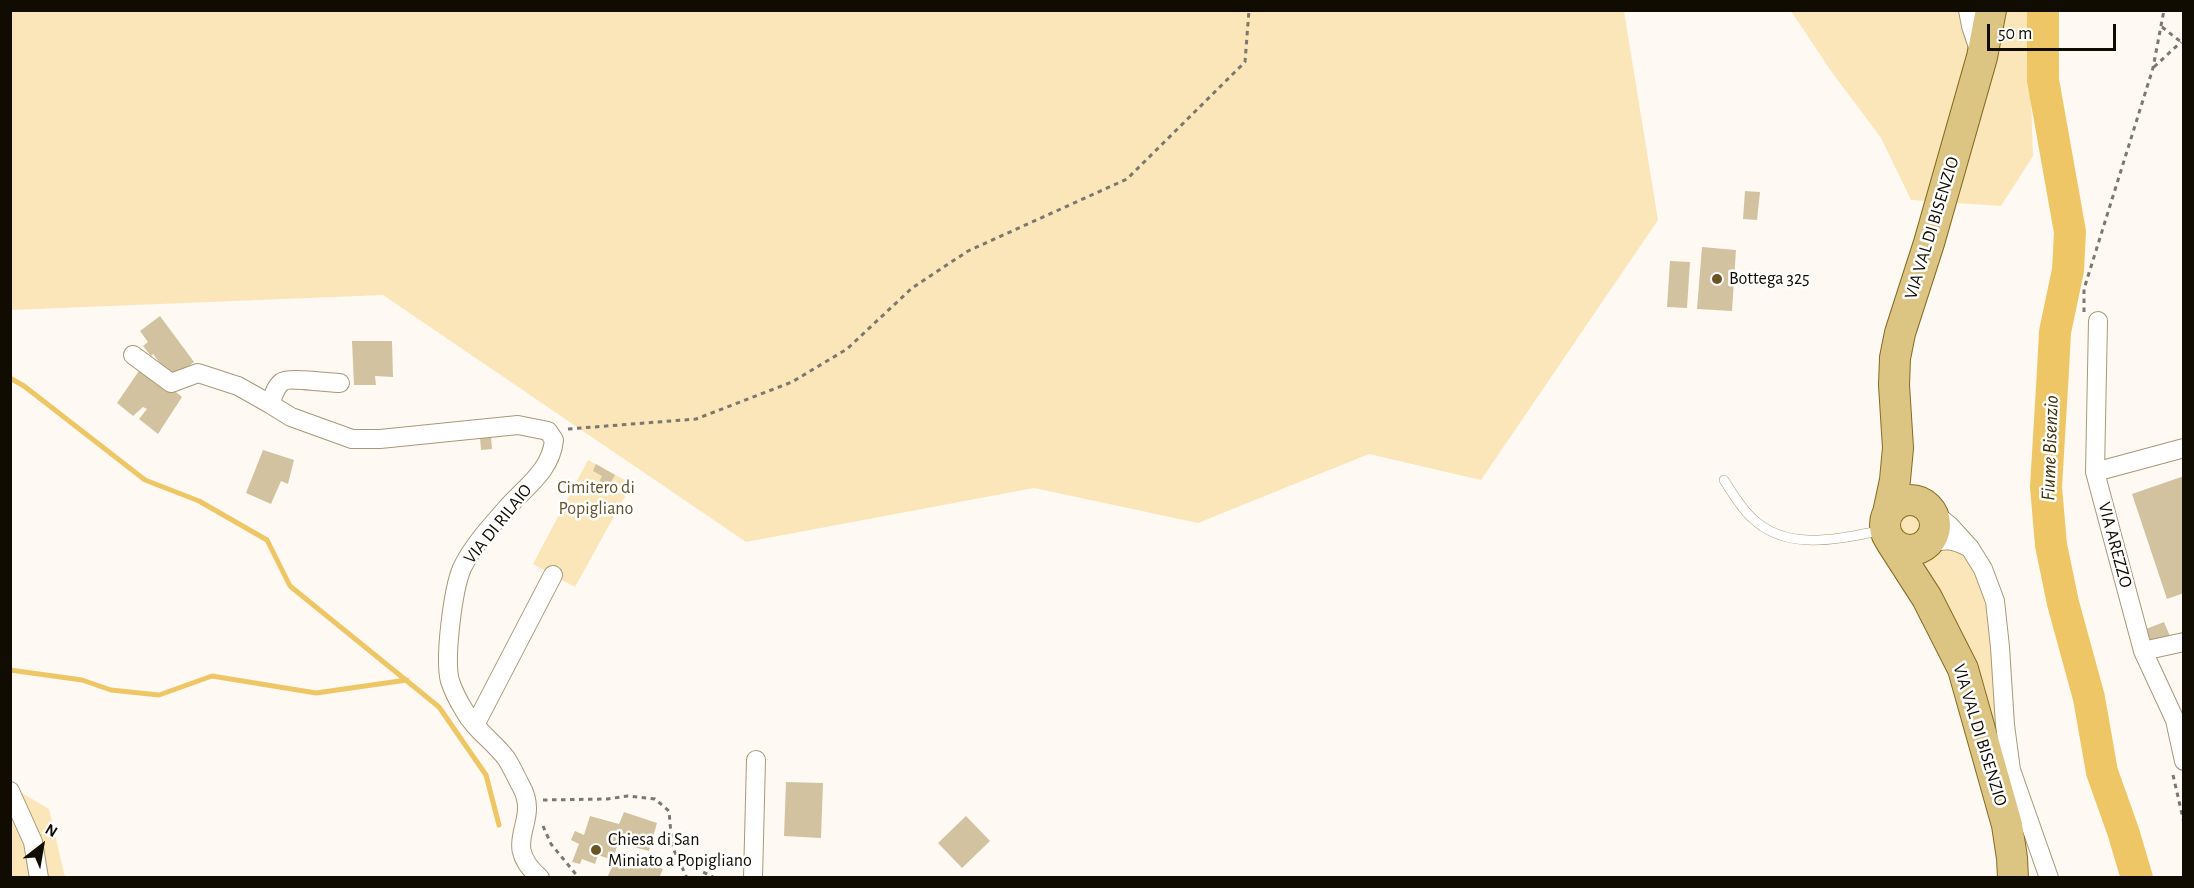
<!DOCTYPE html>
<html>
<head>
<meta charset="utf-8">
<style>
	body { margin:0 }
	#map { position:relative; width:2194px; height:888px; overflow:hidden; background:#fefaf3; font-family:"Alegreya Sans",sans-serif }
	canvas { display:block }
	.frame { position:absolute; inset:0; border:12px solid #110c02; pointer-events:none }
	.north { position:absolute; left:12px; top:816px; width:60px; height:60px; -webkit-text-stroke:4px #fff; paint-order:stroke; rotate:31deg; font-size:16px; font-weight:700; line-height:24px; text-align:center; color:#110c02 }
	.north::after { content:''; display:block; margin:auto; width:21px; height:27px; background:#110c02; clip-path:polygon(50% 0,100% 100%,50% 72%,0 100%) }
	.scale { position:absolute; left:1987px; top:24px; width:129px; height:27px; box-sizing:border-box; border:3px solid #110c02; border-top:0; padding-left:8px; font-size:18px; line-height:21px; white-space:nowrap; color:#110c02; -webkit-text-stroke:4px #fff; paint-order:stroke }
</style>
</head>
<body>
<div id="map">
<canvas width="2194" height="888"></canvas>
<div class="frame"></div>
<div class="north">N</div>
<div class="scale">50 m</div>
</div>
<script>
const c = document.querySelector('canvas').getContext('2d');
c.lineJoin = 'round';
function fillPath(path, color) { c.fillStyle = color; c.fill(path, 'evenodd'); }
function strokePath(path, color, width, dash) { c.strokeStyle = color; c.lineWidth = width; c.lineCap = dash ? 'butt' : 'round'; c.setLineDash(dash || []); c.stroke(path); }
function label(font, color, halo, rows, align = 'center') {
  c.font = font + ' "Alegreya Sans",sans-serif'; c.lineWidth = 5; c.setLineDash([]); c.textBaseline = 'middle'; c.strokeStyle = halo; c.fillStyle = color; for (const [text, x, y, turn = 0] of rows) {
    c.save(); c.translate(x, y); c.rotate((+turn || 0) * Math.PI / 180); c.textAlign = isNaN(turn) ? turn : align; if (halo) c.strokeText(text, 0, 0); c.fillText(text, 0, 0); c.restore();
  }
}
fillPath(new Path2D(`
	M10,11H1624L1658,220L1481,480L1369,454L1198,523L1034,488L746,542L383,295L11,310Z
	M1791,11H2028L2033,156L2001,206L1911,200L1881,138L1831,71Z
	M588,460L632,484L575,587L533,564Z
	M1913,501C1943,510 1941,543 1911,549L1886,529L1901,503Z
	M1926,548L1968,551L1992,601L2009,771L1922,572V561Z
	M10,786L49,809L65,877H11Z`), '#fae6b8');
strokePath(new Path2D(`
	M10,378L24,386L145,480L199,501L267,540L290,586L439,707L486,775L499,825
	M10,670L82,680L111,690L159,695L212,676L316,693L407,680`), '#efc665', 5);
strokePath(new Path2D(`
	M2043,10V80L2070,232L2068,270L2055,332L2053,370L2046,487L2051,545L2063,603L2089,698L2102,772L2123,831L2137,878`), '#efc665', 32);
fillPath(new Path2D(`
	M1745,191L1760,192L1757,220L1743,219Z
	M1702,247L1736,250L1732,311L1697,309Z
	M1670,261L1690,262L1687,308L1667,307Z
	M160,316L194,362L172,379L153,354L151,356L143,346L148,342L140,331Z
	M352,341H392L393,377L375,376L376,385H354Z
	M143,365L182,397L158,434L139,419L147,409L143,407L133,416L117,403Z
	M491,436L492,449L481,450L480,437Z
	M263,450L294,460L288,484L281,481L271,504L246,493Z
	M596,464L615,475L607,489L598,484L602,476L593,471Z
	M2184,476V593L2167,599L2132,494Z
	M2164,622L2170,636L2152,644L2146,629Z
	M786,782L823,783L821,838L784,836Z
	M624,812L657,823L649,851L618,843L613,860L598,855L595,864L582,859L580,864L572,862L579,844L571,840L575,831L584,835L590,816L619,824Z
	M966,816L990,841L962,868L938,843Z
	M626,858L640,865L643,859L663,869L659,878H607L615,860L623,864Z`), '#d2c29f');
const lane = new Path2D(`
	M1724,480C1732,493 1741,508 1752,518C1788,553 1841,538 1884,530`);
const street = new Path2D(`
	M1968,10L1971,26L1980,53
	M2098,321L2095,472L2143,651L2175,720L2184,761
	M133,355L171,383L198,373L238,386L270,404
	M340,383C328,383 288,377 282,382C275,387 273,397 270,404L291,417L352,439H380L518,425L548,431L554,440C551,471 525,487 506,509C490,527 472,547 462,568C453,589 444,659 450,681C453,690 459,702 464,710C474,729 493,741 506,758C512,767 516,777 521,786C542,824 498,841 540,878
	M2095,472L2184,448
	M1934,513L1950,526L1970,548L1983,569L1995,601L2000,647L2005,725L2011,770L2049,878
	M1929,543C1945,539 1953,539 1968,547
	M2143,651L2184,642
	M475,725L553,575
	M10,791L33,842L39,878
	M753,878L756,760`);
const primary = new Path2D(`
	M1885 525a25 25 0 1 1 50 0a25 25 0 1 1-50 0Z
	M1888,513L1895,480L1898,448L1894,385L1895,358L1900,333L1929,243L1982,57L1991,10
	M1891,542L1927,598L1963,669L2007,825L2012,858L2013,878`);
strokePath(lane, '#a79877', 10);
strokePath(street, '#a79877', 20);
strokePath(primary, '#866a20', 32);
strokePath(new Path2D(`
	M2162,27L2181,42L2184,40
	M2154,67L2181,42
	M2084,312V289L2153,68L2164,10
	M568,429L696,419L792,382L847,349L912,288L968,251L1127,179L1245,62L1249,10
	M2173,775L2184,823
	M543,800L607,799L628,796L655,799L669,811L672,846L687,878
	M543,826L551,844L579,878
	M679,860L715,878`), '#7c776f', 3, [4.5, 4.5]);
strokePath(lane, '#fff', 9);
strokePath(street, '#fff', 18);
strokePath(primary, '#dcc483', 30);
for (const [x, y, r, color] of [
	[1717,279,6,"#695523"],
	[596,850,6,"#695523"]
]) { const dot = new Path2D(); dot.arc(x, y, r, 0, 2 * Math.PI); c.fillStyle = color; c.fill(dot); strokePath(dot, '#fff', 2); }
label('18px', '#110c02', '#fff', [
	["VIA VAL DI BISENZIO",1932,228,-73],
	["VIA DI RILAIO",498,524,-51],
	["VIA AREZZO",2115,545,75],
	["VIA VAL DI BISENZIO",1980,735,73]
]);
label('18px', '#110c02', '#fff', [
	["Bottega 325",1729,279],
	["Chiesa di San",608,840],
	["Miniato a Popigliano",608,861]
], 'left');
label('18px', '#635229', '#fff', [
	["Cimitero di",596,488],
	["Popigliano",596,509]
]);
label('italic 20px', '#3c2c00', '#fff', [
	["Fiume Bisenzio",2050,448,-88]
]);
</script>
</body>
</html>
